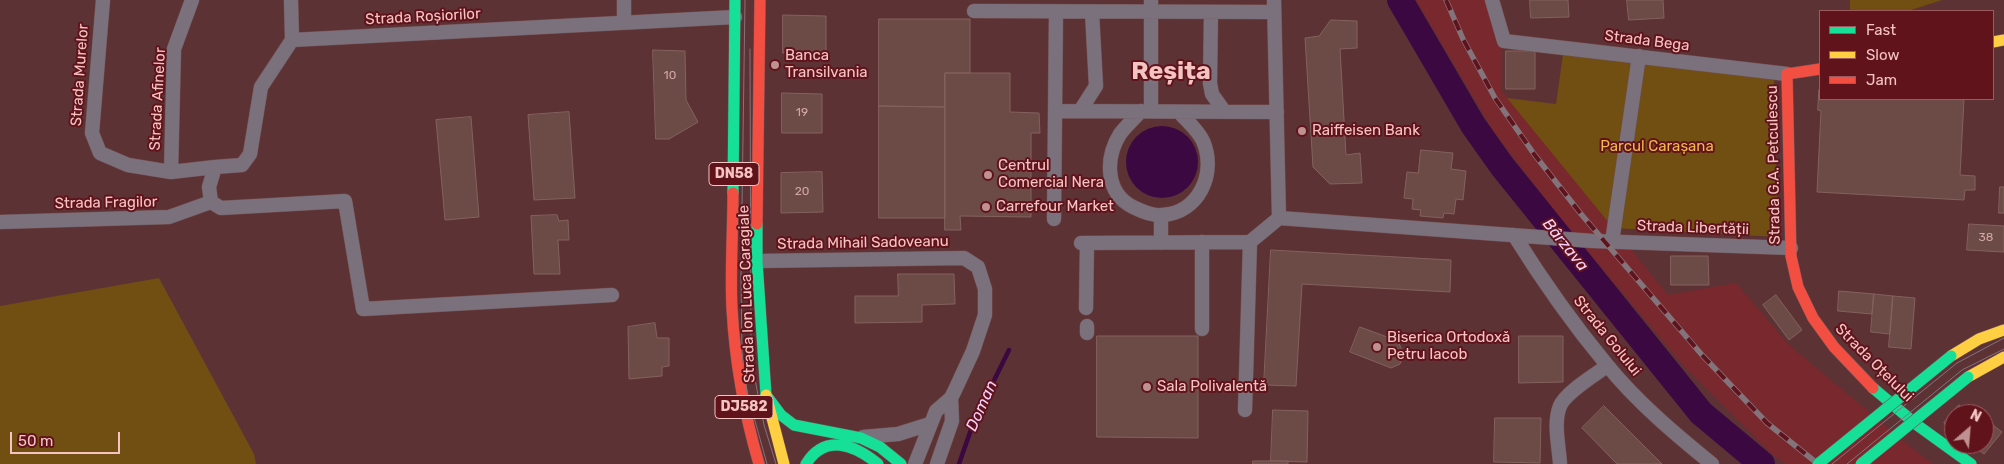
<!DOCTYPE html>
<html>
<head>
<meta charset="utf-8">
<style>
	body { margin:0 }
	#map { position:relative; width:2004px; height:464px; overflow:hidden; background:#5c3235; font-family:Rubik,sans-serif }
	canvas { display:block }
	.legend { position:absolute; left:1819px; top:10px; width:175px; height:90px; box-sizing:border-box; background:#61131c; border:1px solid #9c5a5f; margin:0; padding:6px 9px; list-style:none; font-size:15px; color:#f4c4c3 }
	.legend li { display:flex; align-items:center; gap:10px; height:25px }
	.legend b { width:25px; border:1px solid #9c5a5f }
	.north { position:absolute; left:1944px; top:404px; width:50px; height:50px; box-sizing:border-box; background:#61131c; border:1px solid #9c5a5f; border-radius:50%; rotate:27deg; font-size:14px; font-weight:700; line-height:20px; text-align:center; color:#f4c4c3 }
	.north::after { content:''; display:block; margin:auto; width:18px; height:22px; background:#bf9191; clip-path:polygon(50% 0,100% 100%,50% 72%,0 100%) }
	.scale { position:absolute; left:10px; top:432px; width:110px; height:22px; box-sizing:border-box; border:2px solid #f4c4c3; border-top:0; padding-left:6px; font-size:15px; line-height:18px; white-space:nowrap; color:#f4c4c3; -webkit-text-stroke:4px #61131c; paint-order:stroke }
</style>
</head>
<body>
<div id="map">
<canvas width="2004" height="464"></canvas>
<ul class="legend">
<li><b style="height:6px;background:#16e098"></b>Fast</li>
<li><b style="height:6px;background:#ffcf43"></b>Slow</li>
<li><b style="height:6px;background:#f24e42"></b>Jam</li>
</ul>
<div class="north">N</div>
<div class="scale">50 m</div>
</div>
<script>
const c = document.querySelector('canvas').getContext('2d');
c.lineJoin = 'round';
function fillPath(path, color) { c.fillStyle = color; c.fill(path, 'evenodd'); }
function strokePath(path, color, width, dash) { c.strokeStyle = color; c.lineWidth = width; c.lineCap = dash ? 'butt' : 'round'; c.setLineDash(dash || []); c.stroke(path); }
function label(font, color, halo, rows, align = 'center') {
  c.font = font + ' Rubik,sans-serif'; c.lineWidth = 4; c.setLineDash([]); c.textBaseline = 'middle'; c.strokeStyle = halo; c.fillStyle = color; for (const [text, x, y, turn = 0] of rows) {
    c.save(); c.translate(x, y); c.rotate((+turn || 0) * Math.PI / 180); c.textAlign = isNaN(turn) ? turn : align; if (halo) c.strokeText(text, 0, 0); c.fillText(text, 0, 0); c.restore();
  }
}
fillPath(new Path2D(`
	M1416,0H1488L1502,48L1501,90L1668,295L1736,283L1789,345L1919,454L1934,464H1786L1772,454L1684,366L1564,223L1494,132Z`), '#79282e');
fillPath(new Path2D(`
	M1850,0H1942L1908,11H1850Z
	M1563,54L1774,77L1778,237L1613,228L1507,98L1556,104Z
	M159,278L254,454L256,464H0V306Z`), '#714e11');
fillPath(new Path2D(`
	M1126 162a36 36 0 1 1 72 0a36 36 0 1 1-72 0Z`), '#3c0842');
strokePath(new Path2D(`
	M959,464L974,421L1009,350`), '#3c0842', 4.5);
strokePath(new Path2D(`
	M1400,0L1473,125L1502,166L1701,413L1762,464`), '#3c0842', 26);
const building = new Path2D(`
	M1530,0H1568L1569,17L1531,18Z
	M1627,0H1663L1664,18L1629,20Z
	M783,15L826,16V53H783Z
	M879,19H970V73H945V107L879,106Z
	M1331,20L1357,21V48L1340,49L1346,155L1360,153L1362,183L1330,184L1313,167L1305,38L1319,36Z
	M653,50L685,51L686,100L698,122L669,139H656Z
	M1506,51H1535V89H1506Z
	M945,73H1010V112L1039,113L1040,133H1031V217L960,216L961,230H945Z
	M1819,90L1820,99H1964L1960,175L1975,176V190H1965L1964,200L1817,192L1821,111L1818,110Z
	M782,93L822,94V133H782Z
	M879,106L945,107V218H879Z
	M569,112L575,198L534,200L528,115Z
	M471,117L479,217L445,220L436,120Z
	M1421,150L1453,153L1451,169L1466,171L1463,200L1456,199L1454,214L1444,213L1443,218L1420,216L1421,210L1412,209L1413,199L1404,198L1407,172L1418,173Z
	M822,172L823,212L781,213V173Z
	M2000,187H2004V213H1999Z
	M557,215L559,221L568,220L569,240H558L560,274H534L531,216Z
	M1969,224L2004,226V252L1967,250Z
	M1271,250L1451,260L1450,292L1302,284L1296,386L1264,385Z
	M1671,256H1708L1709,285H1671Z
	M898,274H954L955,304L922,305V322L855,323V296H898Z
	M1839,291L1874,294L1872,314L1838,311Z
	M1874,294L1893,296L1890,334L1871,332Z
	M1776,295L1802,330L1789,340L1763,305Z
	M1893,296L1915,298L1911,349L1889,347Z
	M655,323L657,338H669V366L662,367V376L629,379L628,327Z
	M1360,327L1398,341L1404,355L1400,364L1391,368L1350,352Z
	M1097,336H1198V438L1097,437Z
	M1519,336H1563V382L1519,383Z
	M1959,405L1967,411L1965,414H1954L1952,430L1944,423Z
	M1604,406L1662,464H1617L1582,428Z
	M1273,410L1308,411L1307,462L1271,461Z
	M1495,418H1541L1540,463L1494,462Z
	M1984,418L2002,432L1984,454L1971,444H1984Z
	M1253,461H1288V464H1253Z`);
fillPath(building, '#6c4b47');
strokePath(building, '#84615d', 1);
const street = new Path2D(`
	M103,0L92,133L100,153L128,165L171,172L215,167
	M291,0L292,40L261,87L250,154L242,165L215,167L209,187L211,202L221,208L345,201L363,309L612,295
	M624,0V22
	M1492,0L1504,41L1787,74
	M974,11L1274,12
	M1211,12L1210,83L1212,94L1224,111
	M292,40L735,17
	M1055,111L1277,112
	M1080,111L1096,86L1092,12
	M1141,111C1134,119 1126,126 1120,134C1105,158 1105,193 1133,207C1141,211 1153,216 1162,215C1199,213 1217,173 1203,141C1198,130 1187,121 1179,112
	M1151,111V0
	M171,172L174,49L192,0
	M1279,218L1593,241L1791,248
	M1054,219L1056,12
	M0,222L169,217L211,202
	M1514,235C1542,280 1573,324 1607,365C1637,402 1675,434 1712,464
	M1202,242V329
	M1612,242L1639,56
	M1081,243L1250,242
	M1161,243V215
	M757,261L964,258L978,267L985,289V315L973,351L955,390L951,398L936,411L915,464
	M1086,308L1087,243
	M1087,326V333
	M1245,410L1250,242L1279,218L1274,0
	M863,437L898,434L930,424
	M937,464L952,421L951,398
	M1560,464C1559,446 1553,423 1560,406C1566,392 1595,375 1607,366`);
const fast = new Path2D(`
	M733,193L735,0
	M757,224V261L766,395L781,415L794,425L861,438L880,447L901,464
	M1873,388L1917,425L1971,464
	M806,464C825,433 855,445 878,464`);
const slow = new Path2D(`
	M1993,42L2004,40
	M1951,356L1979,339L2004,330
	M1968,377L2004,357
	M766,395L784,464`);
const jam = new Path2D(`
	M1820,69L1787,74L1791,256L1798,287L1813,318L1834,347L1873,388
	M733,193C733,232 730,271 732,309C735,362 744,413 759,464
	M757,224L760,0`);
strokePath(street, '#745051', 15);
strokePath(fast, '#745051', 12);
strokePath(slow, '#745051', 12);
strokePath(jam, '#745051', 12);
strokePath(street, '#7a717d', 14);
strokePath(fast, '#16e098', 11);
strokePath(slow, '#ffcf43', 11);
strokePath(jam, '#f24e42', 11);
strokePath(new Path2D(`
	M745,0L741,276L742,352L747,392L767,464
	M750,49L751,359L764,425L776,464
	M1832,464L1957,363L2004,338
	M1847,464L1962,370L2004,349`), '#83737b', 1);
const rail = new Path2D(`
	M1446,0L1463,39L1495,98L1534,154L1581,214L1702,355L1767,423L1818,464`);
strokePath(rail, '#83737b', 5.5);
strokePath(rail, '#61131c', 4, [11]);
const fastBridge = new Path2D(`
	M1818,464L1951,356
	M1861,464L1968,377`);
strokePath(fastBridge, '#745051', 12, []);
strokePath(fastBridge, '#16e098', 11);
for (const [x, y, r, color] of [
	[775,65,5,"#bf9191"],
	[1302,131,5,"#bf9191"],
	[988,175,5,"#bf9191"],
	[986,207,5,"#bf9191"],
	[1377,347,5,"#bf9191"],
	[1147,387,5,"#bf9191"]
]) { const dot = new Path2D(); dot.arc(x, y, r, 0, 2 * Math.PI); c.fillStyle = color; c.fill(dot); strokePath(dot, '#61131c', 2); }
label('12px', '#d2a6a4', null, [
	["10",670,76],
	["19",802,113],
	["20",802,192],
	["38",1986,238]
]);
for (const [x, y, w] of [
	[734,174,50],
	[744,407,58]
]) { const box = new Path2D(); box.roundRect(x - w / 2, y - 11.5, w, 23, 4); c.fillStyle = '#61131c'; c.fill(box); strokePath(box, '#f4c4c3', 1); }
label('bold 14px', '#f4c4c3', null, [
	["DN58",734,174],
	["DJ582",744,407]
]);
label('15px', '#f4c4c3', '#61131c', [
	["Strada Roșiorilor",423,17,-3],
	["Strada Bega",1647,41,7],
	["Strada Murelor",80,75,-86],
	["Strada Afinelor",158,99,-87],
	["Strada G.A. Petculescu",1774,165,-91],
	["Strada Fragilor",106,203,-1],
	["Strada Libertății",1693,228,2],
	["Strada Mihail Sadoveanu",863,243,-1],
	["Strada Ion Luca Caragiale",747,294,-92],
	["Strada Golului",1607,336,51],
	["Strada Oțelului",1874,363,45]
]);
label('15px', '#f4c4c3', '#61131c', [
	["Banca",785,56],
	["Transilvania",785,73],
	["Raiffeisen Bank",1312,131],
	["Centrul",998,166],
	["Comercial Nera",998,183],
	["Carrefour Market",996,207],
	["Biserica Ortodoxă",1387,338],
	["Petru Iacob",1387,355],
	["Sala Polivalentă",1157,387]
], 'left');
label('15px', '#f1b84d', '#61131c', [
	["Parcul Carașana",1657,147]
]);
label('italic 16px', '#f6d3fe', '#61131c', [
	["Bârzava",1565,245,51],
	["Doman",982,406,-66]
]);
label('bold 25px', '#f4c4c3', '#61131c', [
	["Reșița",1171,72]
]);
</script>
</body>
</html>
